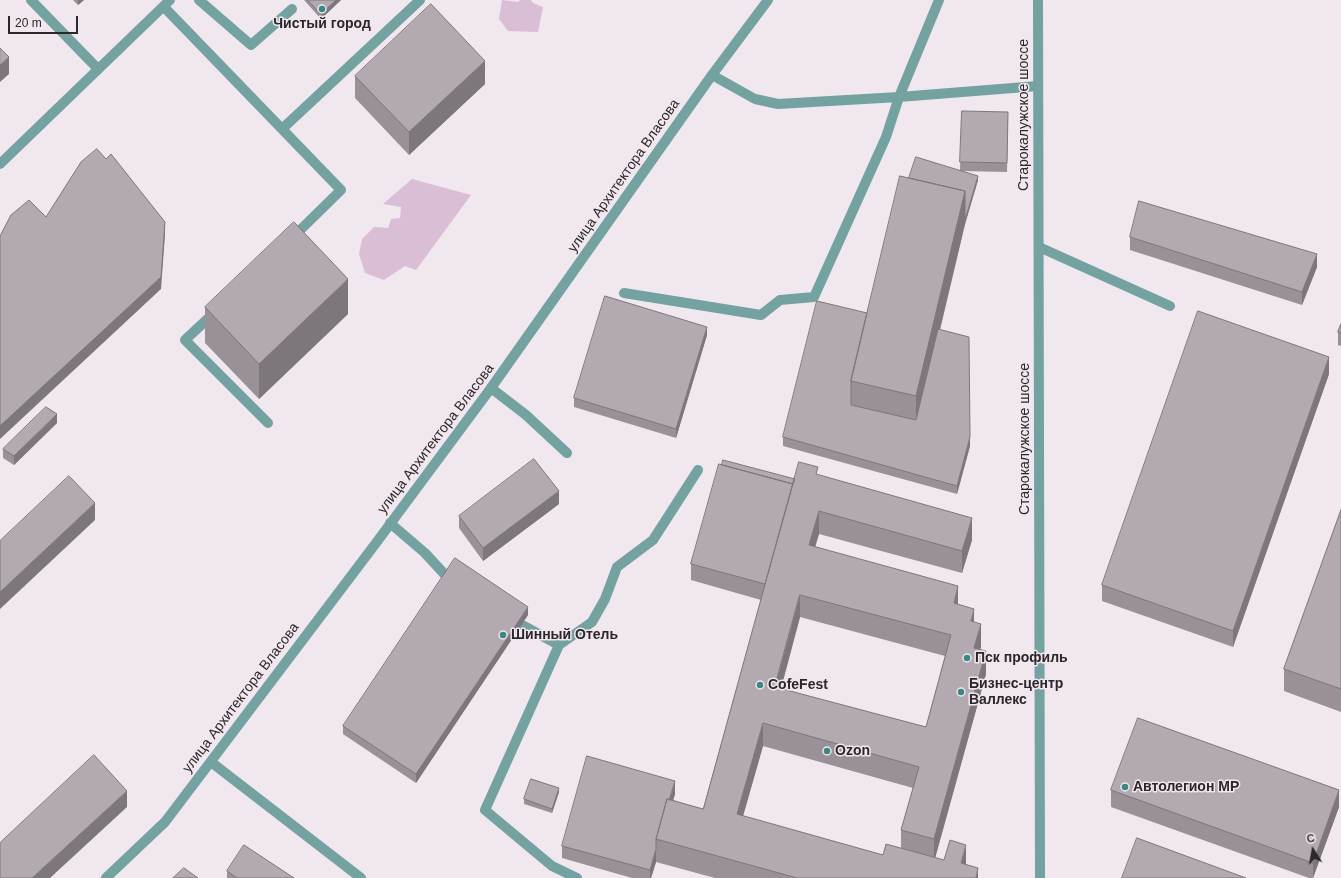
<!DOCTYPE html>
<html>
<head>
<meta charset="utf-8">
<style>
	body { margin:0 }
	#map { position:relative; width:1341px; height:878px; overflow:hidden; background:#f1e7ef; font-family:Arial,sans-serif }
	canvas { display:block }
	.north { position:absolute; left:1293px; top:830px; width:40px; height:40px; -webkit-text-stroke:3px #f1e7ef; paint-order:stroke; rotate:349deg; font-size:11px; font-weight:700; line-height:16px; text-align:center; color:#2a2629 }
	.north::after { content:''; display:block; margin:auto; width:14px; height:18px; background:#2a2629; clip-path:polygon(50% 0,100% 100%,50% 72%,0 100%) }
	.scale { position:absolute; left:8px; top:16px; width:70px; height:18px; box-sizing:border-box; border:2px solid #2a2629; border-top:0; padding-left:5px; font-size:12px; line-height:14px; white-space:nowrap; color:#2a2629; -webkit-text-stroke:3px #f1e7ef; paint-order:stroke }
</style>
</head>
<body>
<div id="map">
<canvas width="1341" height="878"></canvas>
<div class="north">С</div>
<div class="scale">20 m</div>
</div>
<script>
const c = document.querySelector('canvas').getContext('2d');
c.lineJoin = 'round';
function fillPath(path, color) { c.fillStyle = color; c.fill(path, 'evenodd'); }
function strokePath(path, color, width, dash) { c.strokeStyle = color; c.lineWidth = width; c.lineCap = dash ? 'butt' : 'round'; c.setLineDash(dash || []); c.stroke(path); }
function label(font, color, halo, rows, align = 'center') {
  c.font = font + ' Arial,sans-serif'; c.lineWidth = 3; c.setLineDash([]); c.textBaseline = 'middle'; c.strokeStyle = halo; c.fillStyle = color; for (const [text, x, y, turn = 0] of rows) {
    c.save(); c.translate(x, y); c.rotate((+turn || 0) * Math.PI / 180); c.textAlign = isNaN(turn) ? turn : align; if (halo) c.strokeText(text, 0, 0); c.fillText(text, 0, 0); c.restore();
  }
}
fillPath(new Path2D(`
	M502,0L518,2L520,0H531L533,3L543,7L538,32L508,31L499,19Z
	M412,179L471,195L416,270L405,266L384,280L365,273L359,254L362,239L374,227L388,228L391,219L400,218L401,207L383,204Z`), '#dabed5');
strokePath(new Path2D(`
	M31,0L98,69
	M199,0L251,45L292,9
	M164,7L341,190L292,238
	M712,75L755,99L778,104L899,97L1038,86
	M282,129L420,0
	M1039,247L1170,306
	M624,293L761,315L780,300L814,297L886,137L899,97L939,0
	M214,313L185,340L268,423
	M491,388L526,415L567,453
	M390,523L425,553L448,578
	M522,625L559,645
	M577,878L552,866L485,810L559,645L592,622L605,599L617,567L653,540L698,470`), '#73a2a1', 10);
strokePath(new Path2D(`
	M1038,0L1040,878
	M0,164L170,0
	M211,762L361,878`), '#73a2a1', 10);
strokePath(new Path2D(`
	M106,878L165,822L376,543L491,388L712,75L768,0`), '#73a2a1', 10);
fillPath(new Path2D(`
	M73,0H84L78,5Z
	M304,0H341L321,19Z
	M355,76L485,84L409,155L355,98Z
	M962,111L1008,121L1007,172L961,171L978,180L965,224L940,330L970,446L957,494L783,446V437L867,313L909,178L960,170Z
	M1130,237L1317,267L1302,305L1130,250Z
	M205,307L348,314L259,399L205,343Z
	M1341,324V346L1338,345V332Z
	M707,335L676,438L574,407V398Z
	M1329,374L1233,647L1102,601V585Z
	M57,423L14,465L3,458V449Z
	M722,465L795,479L818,475L972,540L962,573L819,534L815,546L958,604L974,622L981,647L980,649L986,674L935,858L966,865L978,878H715L656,862L651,878H632L562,858V846L675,794L673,800L703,809L761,600L691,580V564ZM800,617L945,656L926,727L781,689ZM763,746L913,788L901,830V848L883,855L743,816Z
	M559,504L483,561L459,528V516Z
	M1341,510V712L1284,691V669Z
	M528,615L416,783L343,734V726Z
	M1111,790L1339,807L1313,878H1309L1111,807Z
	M559,792L552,813L524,804V799Z
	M227,871L294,878H227Z`), '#9a9198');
fillPath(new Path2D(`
	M78,0H84L78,5Z
	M336,0H341L321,19V14Z
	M9,57V74L0,82V65Z
	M485,61V84L409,155V132Z
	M978,176V180L965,224V220Z
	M965,191V224L916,429V396Z
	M165,222V235L161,289L0,439V426Z
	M1317,254V267L1302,305V292Z
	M348,279V314L259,399V364Z
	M707,327V335L676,438V429Z
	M1329,357V374L1233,647V631Z
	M57,414V423L14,465V456Z
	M970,437V446L957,494V486Z
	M559,491V504L483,561V548Z
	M95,503V520L0,609V592Z
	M819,511V534L809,568V545Z
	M972,518V540L962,573V551Z
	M958,586V609L954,603Z
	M800,595V617L775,710V687Z
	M528,607V615L416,783V774Z
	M974,609V632L971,621Z
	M981,624V647L974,670V648Z
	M986,651V674L934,862V839Z
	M763,723V746L737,837V814Z
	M675,781V794L662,840H658Z
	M559,788V792L552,813V809Z
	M1339,790V807L1313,878V863Z
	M127,791V807L50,878H32Z
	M966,845V867L961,863Z
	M656,849V862L651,878H650V870Z
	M978,868V878H976Z`), '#7d767c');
const building = new Path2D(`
	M308,0H336L321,14Z
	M431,4L485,61L409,132L355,76Z
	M0,48L9,57L0,65Z
	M962,111L1008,112L1007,163L960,162Z
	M97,149L106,159L111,154L165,222L161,277L0,426V236L11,215L29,200L46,217L81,162Z
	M916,157L978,176L965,220V191L909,178Z
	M900,176L965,191L916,396L851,381Z
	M1139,201L1317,254L1302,292L1130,237Z
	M294,222L348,279L259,364L205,307Z
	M605,296L707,327L676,429L574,398Z
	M817,301L867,313L851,381V405L916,420L938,329L969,337L970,437L957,486L783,437Z
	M1198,311L1329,357L1233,631L1102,585Z
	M1341,324V333L1338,332Z
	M46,407L57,414L14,456L3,449Z
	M534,459L559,491L483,548L459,516Z
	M723,460L795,479L793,484L722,465Z
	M799,462L818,467L816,474L972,518L962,551L819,511L809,545L958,586L954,603L974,609L971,621L981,624L974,648L986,651L934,839L901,830L919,767L763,723L737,814L883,855L886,844L944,860L950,840L966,845L961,863L978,868L976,878H797L656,839L667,799L703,809ZM800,595L951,635L926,727L775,687Z
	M719,464L793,484L765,584L691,564Z
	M69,476L95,503L0,592V541Z
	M1341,510V689L1284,669Z
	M455,558L528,607L416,774L343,726Z
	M1138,718L1339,790L1313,863L1111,790Z
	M94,755L127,791L32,878H0V843Z
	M587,756L675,781L669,800L667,799L656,839V849L650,870L562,846Z
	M531,779L559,788L552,809L524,799Z
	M1137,838L1246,878H1122Z
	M244,845L294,878H237L227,871Z
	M184,868L198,878H173Z`);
fillPath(building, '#b3a9b1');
strokePath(building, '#7d767c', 1);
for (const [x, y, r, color] of [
	[322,9,4,"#3e8685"],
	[503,635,4,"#3e8685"],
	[967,658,4,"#3e8685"],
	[760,685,4,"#3e8685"],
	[961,692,4,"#3e8685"],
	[827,751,4,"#3e8685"],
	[1125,787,4,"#3e8685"]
]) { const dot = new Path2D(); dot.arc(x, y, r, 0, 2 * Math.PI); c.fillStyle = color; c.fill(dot); strokePath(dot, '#f1e7ef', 1.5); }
label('bold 14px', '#2a2629', '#f1e7ef', [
	["Чистый город",322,24,"center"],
	["Шинный Отель",511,635],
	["Пск профиль",975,658],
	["Бизнес-центр",969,684],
	["Валлекс",969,700],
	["CofeFest",768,685],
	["Ozon",835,751],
	["Автолегион МР",1133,787]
], 'left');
label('14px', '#2a2629', '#f1e7ef', [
	["Старокалужское шоссе",1024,115,-90],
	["улица Архитектора Власова",624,176,-55],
	["улица Архитектора Власова",436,439,-53],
	["Старокалужское шоссе",1025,439,-90],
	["улица Архитектора Власова",241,698,-53]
]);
</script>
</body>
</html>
